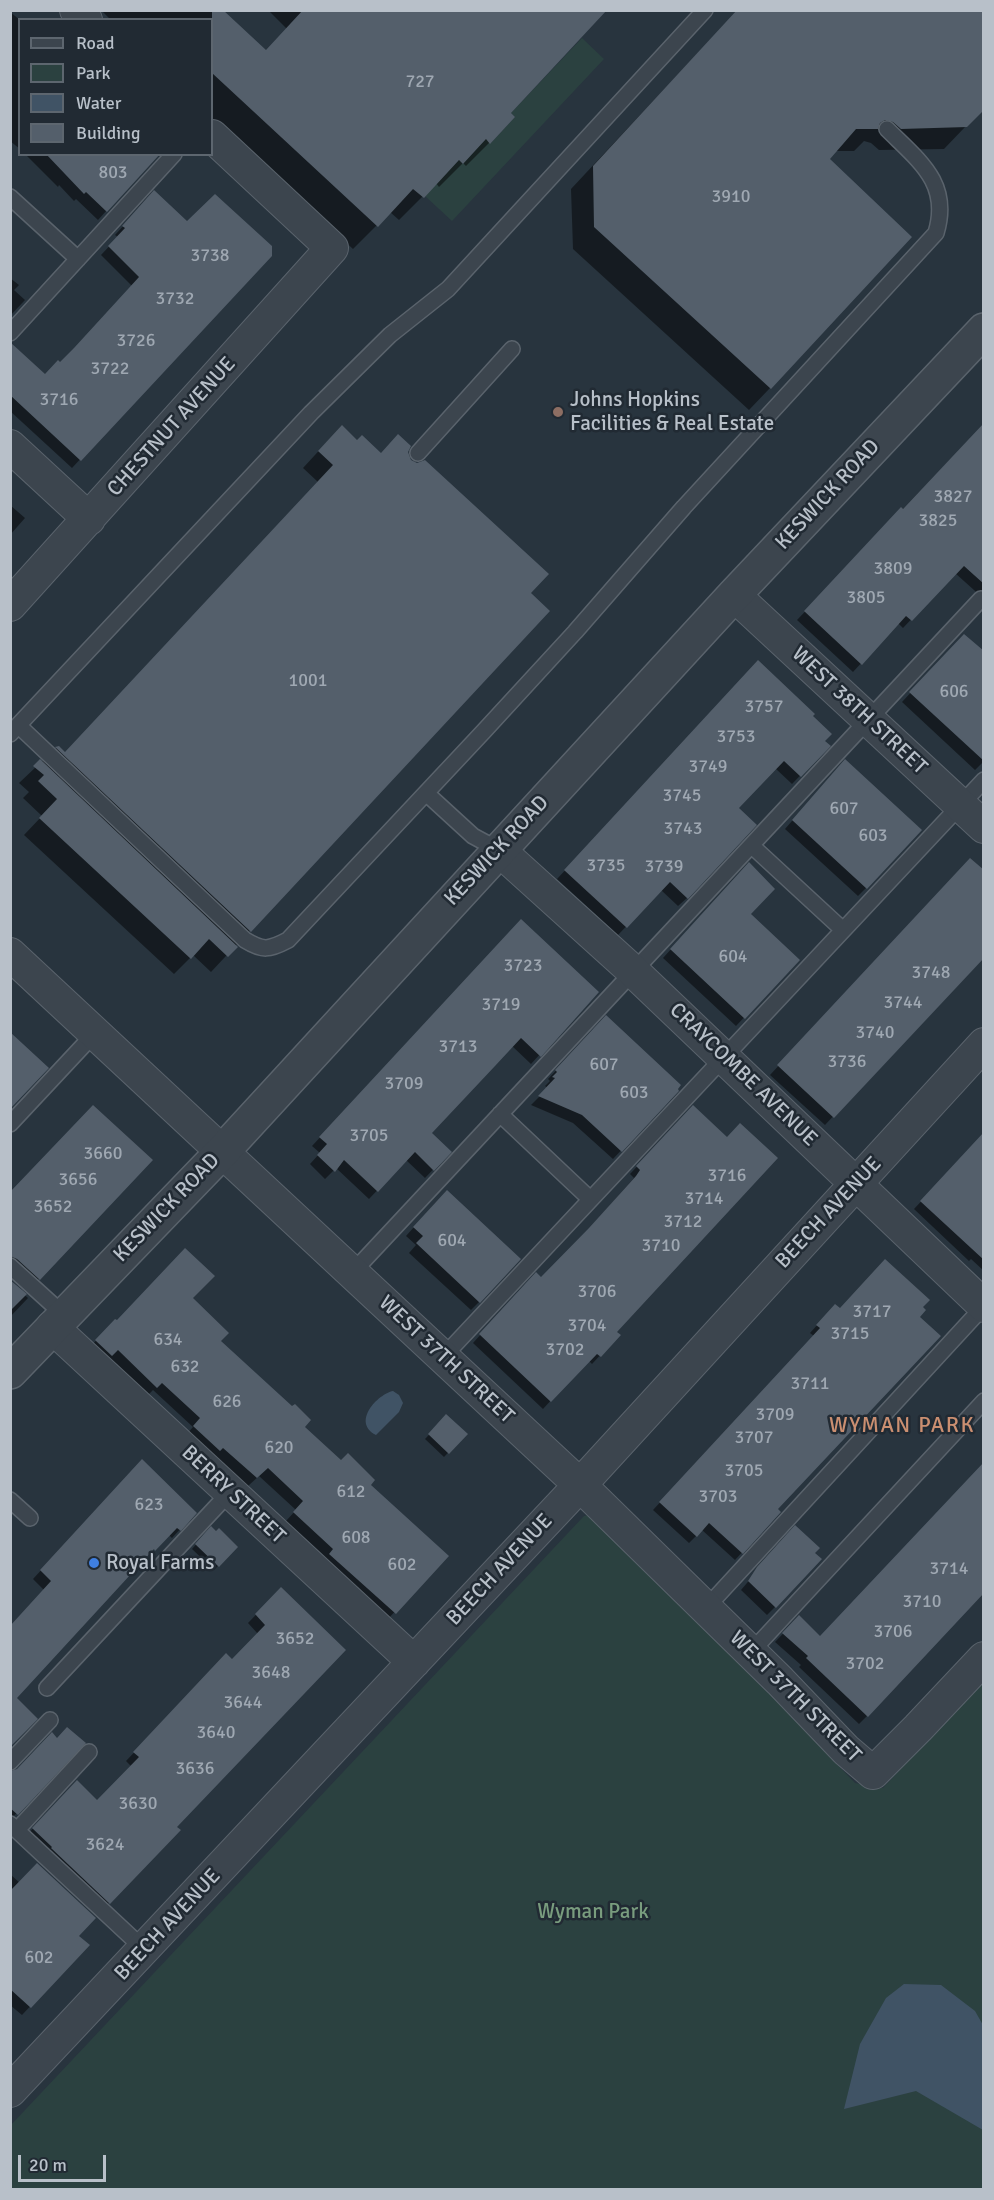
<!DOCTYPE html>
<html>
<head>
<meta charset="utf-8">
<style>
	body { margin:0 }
	#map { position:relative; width:994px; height:2200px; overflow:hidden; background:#28343e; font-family:Signika,sans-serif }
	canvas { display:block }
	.frame { position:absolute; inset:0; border:12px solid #b8c0c9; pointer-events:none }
	.legend { position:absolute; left:18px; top:18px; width:195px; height:138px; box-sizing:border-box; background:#212a33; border:2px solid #5d666f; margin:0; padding:8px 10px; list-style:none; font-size:18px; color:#b8c0c9 }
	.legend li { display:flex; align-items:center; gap:12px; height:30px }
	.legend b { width:30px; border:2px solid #5d666f }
	.scale { position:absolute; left:18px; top:2155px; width:88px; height:27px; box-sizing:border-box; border:3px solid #b8c0c9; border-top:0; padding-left:8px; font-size:18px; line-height:21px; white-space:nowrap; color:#b8c0c9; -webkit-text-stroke:4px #212a33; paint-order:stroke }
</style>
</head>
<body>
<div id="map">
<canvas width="994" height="2200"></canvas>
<div class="frame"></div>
<ul class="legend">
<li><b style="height:8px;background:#3c454e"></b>Road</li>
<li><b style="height:16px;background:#2b4140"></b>Park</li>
<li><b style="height:16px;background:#405365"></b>Water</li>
<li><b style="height:16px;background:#545f6b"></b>Building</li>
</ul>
<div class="scale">20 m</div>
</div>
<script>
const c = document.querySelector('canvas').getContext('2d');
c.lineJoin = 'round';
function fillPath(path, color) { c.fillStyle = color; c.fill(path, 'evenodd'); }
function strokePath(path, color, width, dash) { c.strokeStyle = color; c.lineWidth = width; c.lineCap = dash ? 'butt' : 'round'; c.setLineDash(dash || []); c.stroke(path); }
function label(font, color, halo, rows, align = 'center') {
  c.font = font + ' Signika,sans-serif'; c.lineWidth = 5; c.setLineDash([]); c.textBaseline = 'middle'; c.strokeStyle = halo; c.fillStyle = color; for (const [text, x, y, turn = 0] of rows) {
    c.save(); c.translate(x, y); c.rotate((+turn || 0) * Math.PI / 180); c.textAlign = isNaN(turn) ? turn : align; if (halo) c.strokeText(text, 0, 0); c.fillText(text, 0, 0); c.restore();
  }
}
fillPath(new Path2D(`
	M582,38L604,59L452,221L425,196L459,160L463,164L486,139L491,143L515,117L511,113Z
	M597,1514L855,1783L883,1788L983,1681V2189H11L10,2126L584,1516Z`), '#2b4140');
fillPath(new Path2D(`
	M393,1391L399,1395L403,1403L399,1412L376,1435C351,1422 378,1394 393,1391Z
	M904,1984L941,1985L975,2011L983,2025V2130L916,2091L844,2109L860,2044L886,1998Z`), '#405365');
fillPath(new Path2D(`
	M101,10H221L265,52L287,29L268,10H605L509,113L489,143L466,166L463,163L439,187L436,183L399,220L390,212L353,249L212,118V20L110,19Z
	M738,10L966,126L944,149L879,150L871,143L864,141L854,151H835L828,159L770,388L749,410L573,249L571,189Z
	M10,12L20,20V149L10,141Z
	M25,154H158L98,220L76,199L74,201L59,185L58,187Z
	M146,201L187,223L270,255L72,468L10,411V344L45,376L60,364L132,286L101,255L118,237L115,235Z
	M10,278L19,285L14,290L25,300L10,316Z
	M984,424V599L955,573L903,628L898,623L853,672L797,620Z
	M357,442L380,454L407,451L410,461L529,593L548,611L211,972L193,955L174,974L24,835L42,816L23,798L29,792L19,783L56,748H59L65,754L318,482L303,468L326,443Z
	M10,505L25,518L10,535Z
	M956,644L984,653V761L975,770L902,702Z
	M750,671L811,716L823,741L829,746L792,784L775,768L737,809L755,825L687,898L678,906L661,890L618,935L557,879Z
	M837,769L866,888L858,896L785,829Z
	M962,868L984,955L825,1125L770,1075Z
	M741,872L749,914L798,960L736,1026L663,958Z
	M513,930L597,992L531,1064L512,1046L430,1133L450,1152L425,1178L406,1160L369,1199L336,1168L325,1179L310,1164L320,1153L312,1146Z
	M598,1026L677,1091L613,1159L573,1123L531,1105L548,1088L545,1086L550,1081L548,1079Z
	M693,1107L614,1332L619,1335L592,1364L588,1360L543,1409L473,1343L529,1281L541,1279L581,1238L634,1178L630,1174Z
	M984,1134V1271L971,1259L969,1261L914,1209Z
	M151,1161L31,1287L10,1269V1194Z
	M438,1200L479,1302L471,1310L409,1253L416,1245L406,1236Z
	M10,1282L28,1298L10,1317Z
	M191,1299L219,1341L303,1427L447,1556L386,1621L322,1563L326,1558L286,1521L296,1510L259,1476L248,1486L214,1455L211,1458L186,1435L193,1427L153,1390L148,1395L109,1357L103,1363L88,1349L115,1321L117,1322Z
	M828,1313L776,1509L779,1512L735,1560L702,1530L689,1543L653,1510L814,1336L810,1333Z
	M447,1416L466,1434L444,1457L425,1439Z
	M134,1469L195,1513L172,1538L169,1535L145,1557L15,1698L10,1627L44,1590L33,1579Z
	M211,1528L236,1547L214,1570L192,1549Z
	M787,1536L775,1607L767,1615L741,1590Z
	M281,1589L344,1650L175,1827L179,1830L101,1911L25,1837L69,1790L97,1802L132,1767L126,1761L218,1664L232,1661L258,1634L248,1623Z
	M799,1617L867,1716L859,1724L799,1667L801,1665L775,1642Z
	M57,1740L83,1743L10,1820V1772L17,1771Z
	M10,1874L88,1945L22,2015L10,2005Z`), '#0007');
fillPath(new Path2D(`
	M212,10H223L266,50L303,10H607L511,113L515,117L490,144L486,139L463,164L459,160L424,198L413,189L378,227L212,73Z
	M737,10H984V110L967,127L901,129L893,122L885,120L880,123L878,129H856L830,159L912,237L771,389L594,227L593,166Z
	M46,154H160L107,212L86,192L84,194Z
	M154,190L187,221L215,194L272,246V256L81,461L10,395V342L45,374L58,360L60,362L74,348L139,277L108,246L125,228L122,226Z
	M984,423V584L964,566L912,621L906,616L862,665L804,611L901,507L903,509Z
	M342,425L357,440L362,435L381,453L398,434L411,446L408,452L411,460L417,463L425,460L549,574L531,593L550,611L251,932L55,747L59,746L65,752L333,465L318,451Z
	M964,634L984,651V761L909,692Z
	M758,660L815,714L813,716L832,734L825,741L831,746L801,777L784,761L739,808L757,825L688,899L670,882L627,928L564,870Z
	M40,759L238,947L228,957L209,939L191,959L39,818L57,799L38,781L44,775L33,766Z
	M845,759L922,830L867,889L792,820Z
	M970,858L984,870V958L834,1118L777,1065Z
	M749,862L775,889L751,914L800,960L745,1019L670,949Z
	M521,919L599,992L541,1057L521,1038L495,1066L432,1133L452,1152L434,1171L415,1152L378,1192L344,1160L335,1172L317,1155L327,1144L319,1137Z
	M606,1015L681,1085L678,1089L679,1091L622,1152L582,1115L538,1096L555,1078L552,1077L557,1072L555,1070Z
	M10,1032L49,1068L10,1109Z
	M93,1105L153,1160L40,1280L17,1259L10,1256V1192Z
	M693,1105L727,1137L740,1123L778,1158L617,1332L621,1335L601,1357L597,1354L551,1402L479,1334L536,1272L541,1277L589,1228L636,1176L640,1170L636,1166Z
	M984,1132V1260L920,1201Z
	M447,1190L521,1259L480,1303L416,1243L423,1236L413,1227Z
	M185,1248L215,1276L193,1298L229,1333L221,1341L292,1406L295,1404L311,1420L305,1427L341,1460L348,1453L375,1480L371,1485L449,1556L396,1614L329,1554L333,1549L293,1512L303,1501L268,1468L257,1478L223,1448L220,1451L193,1426L200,1418L162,1383L157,1388L118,1350L112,1356L95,1340L115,1319L117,1320Z
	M885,1259L930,1300L923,1307L926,1310L920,1317L941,1336L778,1509L781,1512L743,1554L709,1523L697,1537L659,1502L820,1328L816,1325L835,1304L840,1308Z
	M10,1280L27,1294L10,1311Z
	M446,1414L468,1434L449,1454L428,1434Z
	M142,1459L197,1513L181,1531L177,1528L155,1551L154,1549L17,1698L38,1719L10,1747V1626L51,1581L40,1570Z
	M984,1462V1593L868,1717L806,1658L808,1656L782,1633L799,1615L820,1636Z
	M795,1525L820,1548L815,1553L822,1559L776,1608L748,1581L757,1567Z
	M211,1526L216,1531L219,1528L238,1547L219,1567L195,1544Z
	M281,1587L346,1650L177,1827L181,1830L110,1904L51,1848L52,1847L32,1828L77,1780L97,1800L139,1757L133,1752L226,1653L232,1659L265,1625L255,1614Z
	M67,1727L86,1743L18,1815L10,1808V1771L17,1769L52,1732L57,1738Z
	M37,1863L96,1918L79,1936L90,1945L31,2008L10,1989V1891Z`), '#545f6b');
const service = new Path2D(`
	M10,197L78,259
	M10,333L174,154
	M418,453L512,349
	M19,726L245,940C263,951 269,950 288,940L484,731L575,632L684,507L936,233C951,183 919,161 887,129
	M10,734L311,413L390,335L448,289L705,10
	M426,793L473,836L499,850
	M752,846L843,930
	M500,1114L590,1199
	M10,1124L95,1033
	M10,1266L64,1315
	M352,1273L981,599
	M443,1357L984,780
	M10,1500L30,1518
	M706,1608L984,1306
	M751,1652L984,1401
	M47,1688L230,1492
	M10,1762L50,1720
	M10,1824L145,1950
	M17,1830L89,1752`);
const minor = new Path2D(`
	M76,10L86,20
	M10,446L89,519
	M734,595L984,827
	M10,605L332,248L212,136
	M499,850L634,972L984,1306
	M10,954L580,1485L780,1681L846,1750L873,1773L918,1728L984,1658
	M52,1327L414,1662
	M10,2091L580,1485L984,1044`);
const tertiary = new Path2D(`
	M10,1372L222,1152L734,595L984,330`);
strokePath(service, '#5a636c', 18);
strokePath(minor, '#5a636c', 34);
strokePath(tertiary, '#5a636c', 36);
strokePath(service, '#3c454e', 15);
strokePath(minor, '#3c454e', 32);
strokePath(tertiary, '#3c454e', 33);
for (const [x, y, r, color] of [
	[558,412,6,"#8d6e63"],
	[94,1563,6,"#3f7fe0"]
]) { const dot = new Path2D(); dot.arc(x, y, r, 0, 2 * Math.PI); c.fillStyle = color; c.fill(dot); strokePath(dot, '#212a33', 2); }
label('18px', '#9fa8b2', null, [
	["727",420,82],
	["803",113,173],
	["3910",731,197],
	["3738",210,256],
	["3732",175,299],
	["3726",136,341],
	["3722",110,369],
	["3716",59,400],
	["3827",953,497],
	["3825",938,521],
	["3809",893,569],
	["3805",866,598],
	["1001",308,681],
	["606",954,692],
	["3757",764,707],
	["3753",736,737],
	["3749",708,767],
	["3745",682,796],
	["607",844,809],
	["3743",683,829],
	["603",873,836],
	["3735",606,866],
	["3739",664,867],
	["604",733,957],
	["3723",523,966],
	["3748",931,973],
	["3744",903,1003],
	["3719",501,1005],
	["3740",875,1033],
	["3713",458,1047],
	["3736",847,1062],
	["607",604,1065],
	["3709",404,1084],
	["603",634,1093],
	["3705",369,1136],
	["3660",103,1154],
	["3716",727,1176],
	["3656",78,1180],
	["3714",704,1199],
	["3652",53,1207],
	["3712",683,1222],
	["604",452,1241],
	["3710",661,1246],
	["3706",597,1292],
	["3717",872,1312],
	["3704",587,1326],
	["3715",850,1334],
	["634",168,1340],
	["3702",565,1350],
	["632",185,1367],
	["3711",810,1384],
	["626",227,1402],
	["3709",775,1415],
	["3707",754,1438],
	["620",279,1448],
	["3705",744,1471],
	["612",351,1492],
	["3703",718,1497],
	["623",149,1505],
	["608",356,1538],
	["602",402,1565],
	["3714",949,1569],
	["3710",922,1602],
	["3706",893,1632],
	["3652",295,1639],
	["3702",865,1664],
	["3648",271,1673],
	["3644",243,1703],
	["3640",216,1733],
	["3636",195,1769],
	["3630",138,1804],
	["3624",105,1845],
	["602",39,1958]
]);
label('21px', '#b8c0c9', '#212a33', [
	["Johns Hopkins",570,400],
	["Facilities & Real Estate",570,424],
	["Royal Farms",106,1563]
], 'left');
label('21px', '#b8c0c9', '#212a33', [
	["CHESTNUT AVENUE",172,427,-48],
	["KESWICK ROAD",828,495,-47],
	["WEST 38TH STREET",859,711,43],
	["KESWICK ROAD",497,851,-47],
	["CRAYCOMBE AVENUE",743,1075,44],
	["KESWICK ROAD",167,1208,-46],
	["BEECH AVENUE",829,1213,-47],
	["WEST 37TH STREET",446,1360,43],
	["BERRY STREET",233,1495,43],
	["BEECH AVENUE",500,1570,-47],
	["WEST 37TH STREET",795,1697,45],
	["BEECH AVENUE",168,1925,-47]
]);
label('21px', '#799c7e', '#212a33', [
	["Wyman Park",593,1912]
]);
c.letterSpacing = '1.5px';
label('22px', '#cb8f71', '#212a33', [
	["WYMAN PARK",902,1426]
]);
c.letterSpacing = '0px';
</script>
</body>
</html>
